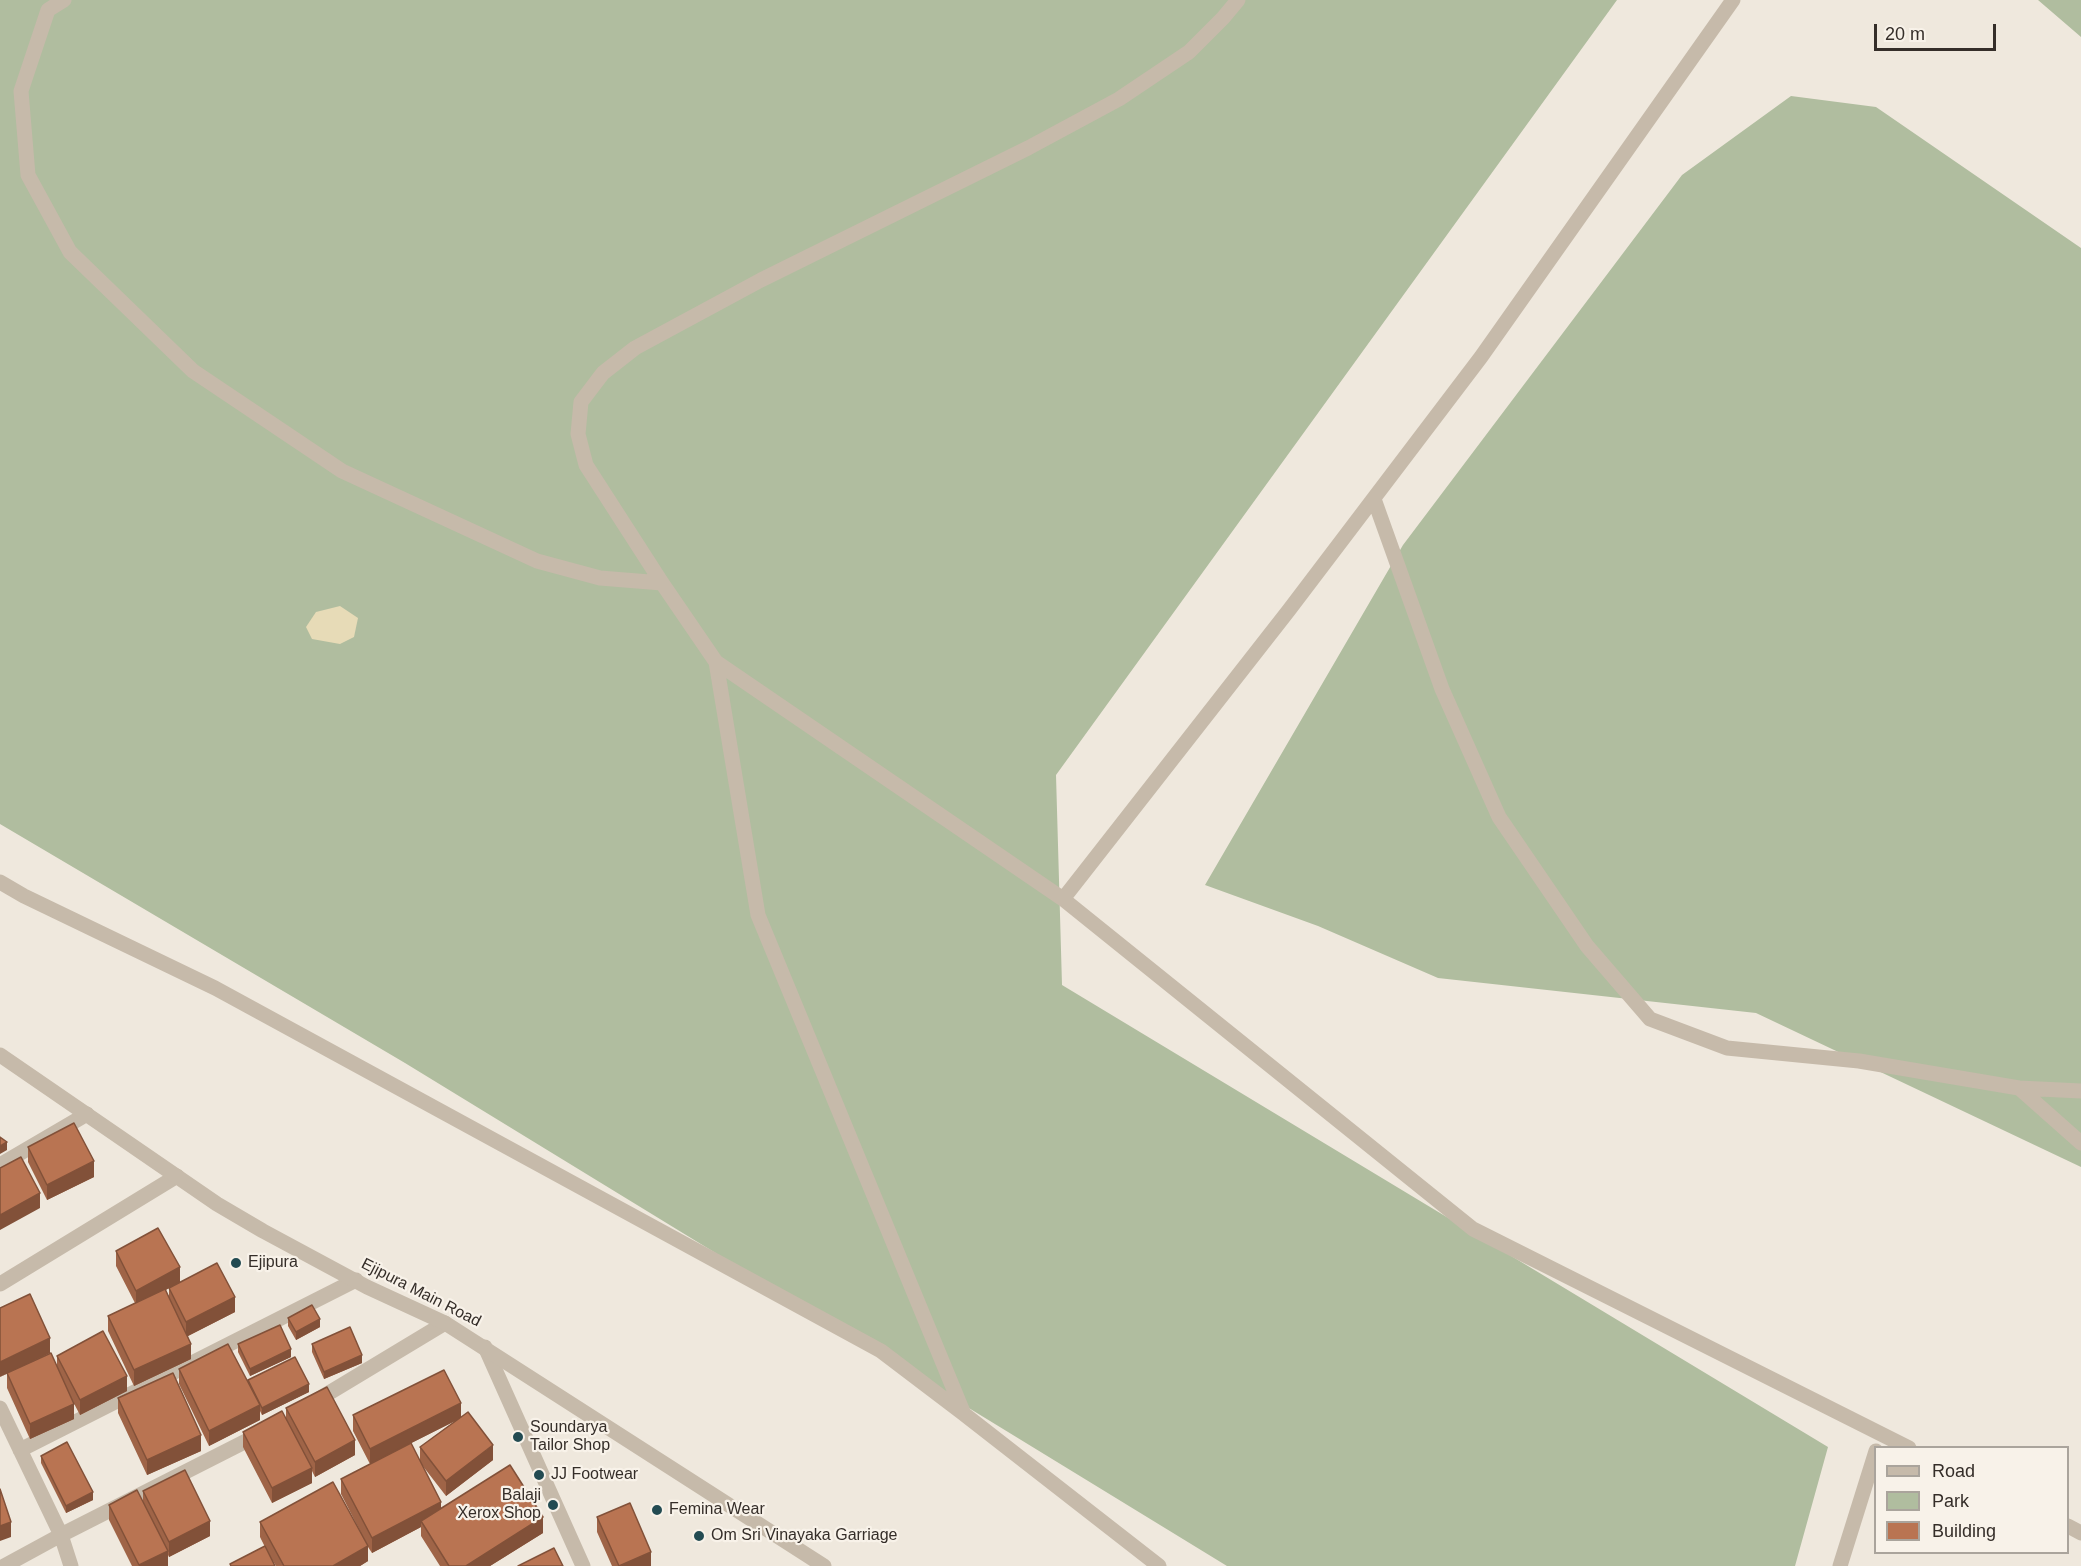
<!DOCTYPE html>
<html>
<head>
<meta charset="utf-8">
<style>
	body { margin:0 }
	#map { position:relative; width:2081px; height:1566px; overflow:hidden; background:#efe8dd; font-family:Helvetica,sans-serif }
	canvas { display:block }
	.legend { position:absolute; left:1874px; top:1446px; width:195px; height:108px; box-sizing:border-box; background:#f8f2e9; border:2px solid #aaa49c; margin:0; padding:8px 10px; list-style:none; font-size:18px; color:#352e29 }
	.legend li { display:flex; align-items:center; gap:12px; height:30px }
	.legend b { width:30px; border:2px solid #aaa49c }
	.scale { position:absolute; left:1874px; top:24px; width:122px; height:27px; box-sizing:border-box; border:3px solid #352e29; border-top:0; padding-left:8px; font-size:18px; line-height:21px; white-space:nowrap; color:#352e29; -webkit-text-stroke:4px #f8f2e9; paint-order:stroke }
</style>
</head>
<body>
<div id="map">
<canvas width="2081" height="1566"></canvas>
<ul class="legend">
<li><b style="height:8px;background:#c6baaa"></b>Road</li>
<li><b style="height:16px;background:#b0bd9f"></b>Park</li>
<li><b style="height:16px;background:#b97452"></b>Building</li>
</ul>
<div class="scale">20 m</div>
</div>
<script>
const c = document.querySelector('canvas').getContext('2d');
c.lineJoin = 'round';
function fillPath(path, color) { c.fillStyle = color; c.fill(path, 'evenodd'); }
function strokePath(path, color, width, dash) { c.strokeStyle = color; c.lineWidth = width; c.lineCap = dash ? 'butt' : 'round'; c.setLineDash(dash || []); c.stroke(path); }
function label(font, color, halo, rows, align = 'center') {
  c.font = font + ' Helvetica,sans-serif'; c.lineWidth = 4.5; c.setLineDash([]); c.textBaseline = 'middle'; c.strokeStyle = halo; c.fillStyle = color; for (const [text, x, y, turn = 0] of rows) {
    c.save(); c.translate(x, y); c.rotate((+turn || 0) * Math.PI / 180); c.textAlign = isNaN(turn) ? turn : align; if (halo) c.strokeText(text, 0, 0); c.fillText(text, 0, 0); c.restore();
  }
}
fillPath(new Path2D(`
	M0,0H1617L1056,775L1062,985L1828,1447L1795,1566H1227L405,1063L0,824Z
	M2038,0H2081V37Z
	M1791,96L1876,107L2081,248V1167L1756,1013L1438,978L1318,926L1205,885L1403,545L1682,175Z`), '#b0bd9f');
fillPath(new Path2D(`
	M340,606L358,618L354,637L340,644L312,639L306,627L316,612Z`), '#e7dbb7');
strokePath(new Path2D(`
	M64,0L48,10L21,91L28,175L70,252L193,371L342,471L537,561L600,578L662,583
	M1374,499L1442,689L1499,817L1587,946L1650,1019L1727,1048L1859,1061L2019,1088L2081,1091
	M716,662L662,583L586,465L578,434L581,402L603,373L635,348L761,280L1028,148L1119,99L1189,52L1223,18L1238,0
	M0,882L24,896L215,988L881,1351L964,1414
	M1063,899L1289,610L1481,357L1733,0
	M2019,1088L2081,1143
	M2068,1526L2081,1533
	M1159,1566L964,1414L758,915L716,662L1063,899L1473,1229L1909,1448
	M1840,1566L1876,1451`), '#c6baaa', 15);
strokePath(new Path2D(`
	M0,1165L87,1114
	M0,1284L177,1176
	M485,1347L583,1566
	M314,1402L445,1323
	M0,1408L61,1535L71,1566
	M20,1450L356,1280
	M4,1566L61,1535L260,1434`), '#c6baaa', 15);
strokePath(new Path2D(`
	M0,1055L217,1204L263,1231L367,1287L445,1323L824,1566`), '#c6baaa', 15);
fillPath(new Path2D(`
	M28,1147L94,1177L47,1200L28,1162Z
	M116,1251L180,1282L235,1312L188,1336L191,1359L134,1386L108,1331V1316L135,1303L116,1266ZM169,1288V1297L166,1290Z
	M288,1318L320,1327L296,1340L288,1326Z
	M238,1344L291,1357L250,1376L238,1352Z
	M312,1344L362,1363L324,1379L312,1352Z
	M50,1353L31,1363L57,1366V1356L127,1391L80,1415L69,1394L74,1419L30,1439L7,1388V1373L0,1377Z
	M179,1369L248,1383V1380L309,1392L262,1415L260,1411V1420L209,1446L179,1384Z
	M118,1398L201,1451L147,1475L118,1413Z
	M286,1408L355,1455L315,1477L312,1471V1483L272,1503L243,1447V1432L286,1418Z
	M353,1415L461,1417L493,1460L446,1496L422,1465L441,1508L543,1533L490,1566H440L421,1536V1527L372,1553L368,1547V1561L360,1566H276L269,1555L275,1566H230V1564L265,1547L260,1537V1522L361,1533L341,1494V1479L370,1464L353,1431ZM455,1421L420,1447V1461L411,1443Z
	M41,1456L93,1500L66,1513L41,1463Z
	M143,1491L210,1536L169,1557L168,1555V1566H132L109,1520V1505L143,1503Z
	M597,1517L651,1566H612L597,1532Z`), '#9f6447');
fillPath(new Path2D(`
	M7,1142V1150L0,1154V1146Z
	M94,1161V1177L47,1200V1185Z
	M40,1193V1208L0,1230V1215Z
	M180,1267V1282L136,1306V1291Z
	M235,1297V1312L186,1337V1322Z
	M320,1319V1327L296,1340V1332Z
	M50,1338V1353L0,1377V1362Z
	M191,1344V1359L134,1386V1370Z
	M291,1349V1357L250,1376V1369Z
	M362,1355V1363L324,1379V1372Z
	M127,1376V1391L80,1415V1400Z
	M309,1384V1392L262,1415V1408Z
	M461,1403V1418L370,1464V1449Z
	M74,1404V1419L30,1439V1424Z
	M260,1405V1420L209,1446V1431Z
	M201,1435V1451L147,1475V1460Z
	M355,1440V1455L315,1477V1462Z
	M493,1445V1460L446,1496V1481Z
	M312,1468V1483L272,1503V1488Z
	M93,1492V1500L66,1513V1506Z
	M441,1502V1517L421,1521V1527L372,1553V1538Z
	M543,1517V1533L490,1566H466Z
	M210,1521V1536L169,1557V1542Z
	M11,1522V1537L0,1541V1526Z
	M368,1546V1561L360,1566H333Z
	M168,1551V1566H139V1565Z
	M651,1552V1566H620Z`), '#825139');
const building = new Path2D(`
	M74,1123L94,1161L47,1185L28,1147Z
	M0,1137L7,1142L0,1146Z
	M21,1157L40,1193L0,1215V1168Z
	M158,1228L180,1267L136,1291L116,1251Z
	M217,1263L235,1297L186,1322L169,1288Z
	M165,1289L191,1344L134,1370L108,1316Z
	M30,1294L50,1338L0,1362V1308Z
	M312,1305L320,1319L296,1332L288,1318Z
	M280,1325L291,1349L250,1369L238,1344Z
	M350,1327L362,1355L324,1372L312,1344Z
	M103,1331L127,1376L80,1400L57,1356Z
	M228,1344L260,1405L209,1431L179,1369Z
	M51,1353L74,1404L30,1424L7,1373Z
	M295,1357L309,1384L262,1408L248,1380Z
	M444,1370L461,1403L370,1449L353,1415Z
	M173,1373L201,1435L147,1460L118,1398Z
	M327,1387L355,1440L315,1462L286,1408Z
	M282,1411L312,1468L272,1488L243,1432Z
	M468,1412L493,1445L446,1481L420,1447Z
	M67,1442L93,1492L66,1506L41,1456Z
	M411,1443L441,1502L372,1538L341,1479Z
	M510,1465L543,1517L466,1566H449L421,1521Z
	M185,1470L210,1521L169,1542L143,1491Z
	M333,1482L368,1546L333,1566H284L260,1522Z
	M0,1489L11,1522L0,1526Z
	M137,1490L168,1551L139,1565L109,1505Z
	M630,1503L651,1552L619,1566L597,1517Z
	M265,1546L275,1566H231L230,1564Z
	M554,1548L563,1566H518Z`);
fillPath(building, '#b97452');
strokePath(building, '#825139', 1.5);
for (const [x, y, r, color] of [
	[236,1263,6,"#234b52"],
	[518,1437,6,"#234b52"],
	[539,1475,6,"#234b52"],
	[553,1505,6,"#234b52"],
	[657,1510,6,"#234b52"],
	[699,1536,6,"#234b52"]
]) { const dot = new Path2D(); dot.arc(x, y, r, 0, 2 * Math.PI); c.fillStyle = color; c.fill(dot); strokePath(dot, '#f8f2e9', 2); }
label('16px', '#352e29', '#f8f2e9', [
	["Ejipura",248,1263],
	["Soundarya",530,1428],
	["Tailor Shop",530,1446],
	["JJ Footwear",551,1475],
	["Balaji",541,1496,"right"],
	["Xerox Shop",541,1514,"right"],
	["Femina Wear",669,1510],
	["Om Sri Vinayaka Garriage",711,1536]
], 'left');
label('16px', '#352e29', '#f8f2e9', [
	["Ejipura Main Road",421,1293,27]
]);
</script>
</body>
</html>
